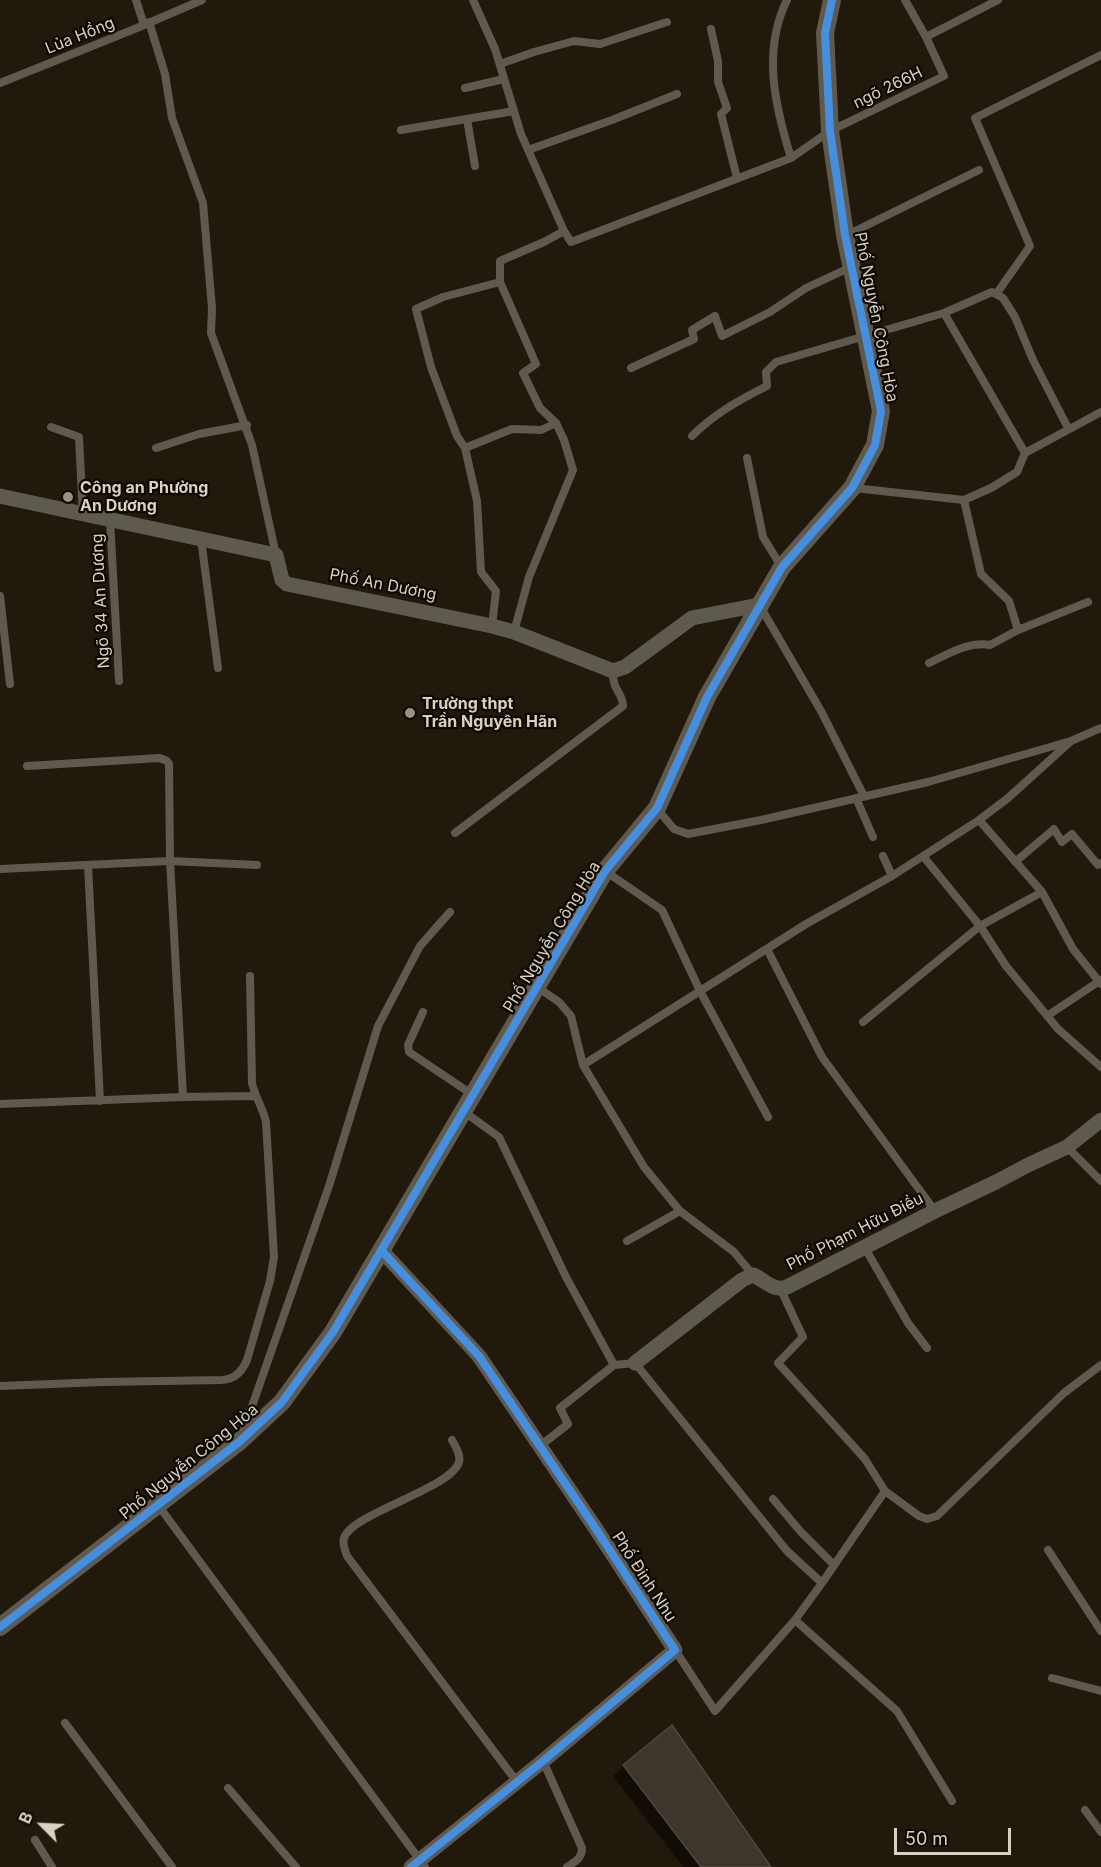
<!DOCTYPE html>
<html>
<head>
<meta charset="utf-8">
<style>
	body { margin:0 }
	#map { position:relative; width:1101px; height:1867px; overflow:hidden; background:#21190c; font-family:Inter,sans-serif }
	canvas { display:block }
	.north { position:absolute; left:12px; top:1795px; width:60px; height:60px; -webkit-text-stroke:4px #0d0802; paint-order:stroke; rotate:294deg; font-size:16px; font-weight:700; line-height:24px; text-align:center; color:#d9d1c3 }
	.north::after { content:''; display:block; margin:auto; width:21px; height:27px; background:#d9d1c3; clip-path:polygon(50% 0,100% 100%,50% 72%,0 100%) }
	.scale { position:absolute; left:894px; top:1828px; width:117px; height:27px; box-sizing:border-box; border:3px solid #d9d1c3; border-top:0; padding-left:8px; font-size:18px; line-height:21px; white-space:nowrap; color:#d9d1c3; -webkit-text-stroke:4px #0d0802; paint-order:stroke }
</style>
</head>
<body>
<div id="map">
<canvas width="1101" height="1867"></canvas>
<div class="north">B</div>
<div class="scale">50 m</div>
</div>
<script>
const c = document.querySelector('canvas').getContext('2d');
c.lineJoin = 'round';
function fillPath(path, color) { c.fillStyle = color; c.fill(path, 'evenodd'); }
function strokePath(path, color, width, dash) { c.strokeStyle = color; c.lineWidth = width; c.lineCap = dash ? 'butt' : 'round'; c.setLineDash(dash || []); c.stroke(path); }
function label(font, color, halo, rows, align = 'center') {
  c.font = font + ' Inter,sans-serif'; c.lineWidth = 4.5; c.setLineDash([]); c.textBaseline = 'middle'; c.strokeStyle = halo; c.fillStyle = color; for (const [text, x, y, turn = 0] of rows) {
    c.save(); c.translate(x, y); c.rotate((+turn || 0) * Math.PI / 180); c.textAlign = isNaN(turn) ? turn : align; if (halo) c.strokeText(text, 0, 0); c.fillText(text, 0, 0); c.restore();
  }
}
fillPath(new Path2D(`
	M624,1766L766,1867H683L613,1776Z`), '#0007');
const building = new Path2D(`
	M672,1725L771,1867H701L623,1765Z`);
fillPath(building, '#3d362c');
strokePath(building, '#4f483e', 1.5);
strokePath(new Path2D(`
	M136,0L144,25
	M473,0L495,49L521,134L564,231L571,242L791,158L830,131L944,76L926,37L998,0
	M787,0C762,51 775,106 791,158
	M905,0L926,37
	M149,22L165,74L172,118L203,203L212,308L211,333L252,445L276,555
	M711,29L718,61V82L727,108L721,114L737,178
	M500,64L534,52L574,41L600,44L667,22
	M0,83L137,28L202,0
	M465,88L504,79
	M467,119L475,166
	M401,130L514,111
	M528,150L612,120L677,94
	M847,235L979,170
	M500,282L443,297L416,309L431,367L457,436L465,448L512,429L541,430L556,423
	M997,293L1030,246L975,118L1101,55
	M944,313L1025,453
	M631,368L694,339L692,330L715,316L722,336L770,312L806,288L851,267
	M51,427L79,437L83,515
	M692,436C714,414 739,400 767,386L766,372L776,362L944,313L992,292L1003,298L1015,317L1033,360L1068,428
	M156,448L199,434L247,425
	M465,448L477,501L481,572L496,591L492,626
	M747,458L763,537L781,566
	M854,488L964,500L981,574L1009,601L1018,630
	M964,500L991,488L1017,472L1025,453L1101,412
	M110,520L119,681
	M201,539L218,668
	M0,596L10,684
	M760,606L821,711L864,796
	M514,632L529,577L573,470L564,440L556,423L540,408L523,373L536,364L500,282V261L544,242L564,231
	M929,663C948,654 969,641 990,645L1018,630L1088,602
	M27,766L160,758L167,761L169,764L170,861L183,1097
	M856,798L873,837
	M658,810L674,829L688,834L761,820L928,782L1071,741L1101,728
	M979,820L1042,892L1073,949L1101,984
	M455,833L623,706C623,692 612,691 613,671
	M883,856L892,876
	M923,856L980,926L1006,966L1058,1029L1101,1067
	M1015,862L1054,829L1062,842L1072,834L1098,865L1101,863
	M88,865L100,1101
	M0,869L170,861L257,865
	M605,871L662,910L700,991L768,1117
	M767,949L822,1057L935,1211
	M537,987L559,1002L571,1016L583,1065L806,924L892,876L979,820L1008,798L1071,741
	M423,1012L408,1045L409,1052L473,1095
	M1047,1016L1101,980
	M863,1022L980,926L1042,892
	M583,1065L644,1167L680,1211L734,1252L753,1275
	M0,1104L183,1097L255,1096
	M463,1111L499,1137L566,1277L614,1365L635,1363L787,1551L822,1583L885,1491
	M1067,1147L1101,1181
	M627,1241L680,1211
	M865,1248L908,1323L927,1348
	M781,1290L803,1337L778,1363L865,1459L885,1491L919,1516L927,1519L937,1516L1064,1393L1101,1365
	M0,1386L103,1382L222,1380C236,1379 242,1371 247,1360L270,1281L274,1257L266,1122C263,1108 255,1097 252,1083L250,976
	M243,1432L329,1186L378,1026L420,946L450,912
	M452,1440C455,1446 461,1454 459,1462C451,1489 352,1513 344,1538C342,1544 345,1550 347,1556L517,1782
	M540,1446L568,1424L560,1408L614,1365
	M773,1499L801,1532L834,1565
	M158,1505L425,1867
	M1048,1550L1101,1631
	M795,1620L897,1711L952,1801
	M675,1650L715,1711L795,1620L822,1583
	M1052,1678L1101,1691
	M65,1723L172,1867
	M543,1761L582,1848C582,1858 576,1861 567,1867
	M228,1788L296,1867
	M1085,1810L1101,1832
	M35,1840L52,1867`), '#5f5a50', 8);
strokePath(new Path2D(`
	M0,496L276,555L282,580L287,584L492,626L514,632L613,671L625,667L692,618L759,605
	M381,1250L479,1356L596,1529L675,1650L543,1761L411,1867
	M635,1363L742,1280L753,1275C765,1280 773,1292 787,1287L935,1211L996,1182L1028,1165L1067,1147L1101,1120`), '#5f5a50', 15);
strokePath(new Path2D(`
	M0,1627L239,1442L282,1402L333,1332L605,871L657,808L707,697L782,567L852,488L875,445L881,411L845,235L830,131L825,33L832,0`), '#5f5a50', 18);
strokePath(new Path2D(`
	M381,1250L479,1356L596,1529L675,1650L543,1761L411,1867
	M0,1627L239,1442L282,1402L333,1332L605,871L657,808L707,697L782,567L852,488L875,445L881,411L845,235L830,131L825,33L832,0`), '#468fdf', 8);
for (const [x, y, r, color] of [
	[68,497,6,"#999183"],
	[410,713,6,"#999183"]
]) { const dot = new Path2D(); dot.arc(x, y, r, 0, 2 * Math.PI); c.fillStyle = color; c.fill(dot); strokePath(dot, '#0d0802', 2); }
label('16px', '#d9d1c3', '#0d0802', [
	["Lủa Hồng",80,36,-22],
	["ngõ 266H",888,88,-26],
	["Phố Nguyễn Công Hòa",876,317,79],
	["Phố An Dương",383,585,11],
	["Ngõ 34 An Dương",101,601,-93],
	["Phố Nguyễn Công Hòa",552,937,-59],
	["Phố Phạm Hữu Điều",855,1232,-27],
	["Phố Nguyễn Công Hòa",189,1462,-39],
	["Phố Đinh Nhu",644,1577,57]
]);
label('bold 16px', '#d9d1c3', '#0d0802', [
	["Công an Phường",80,488],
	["An Dương",80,506],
	["Trường thpt",422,704],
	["Trần Nguyên Hãn",422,722]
], 'left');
</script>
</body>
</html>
